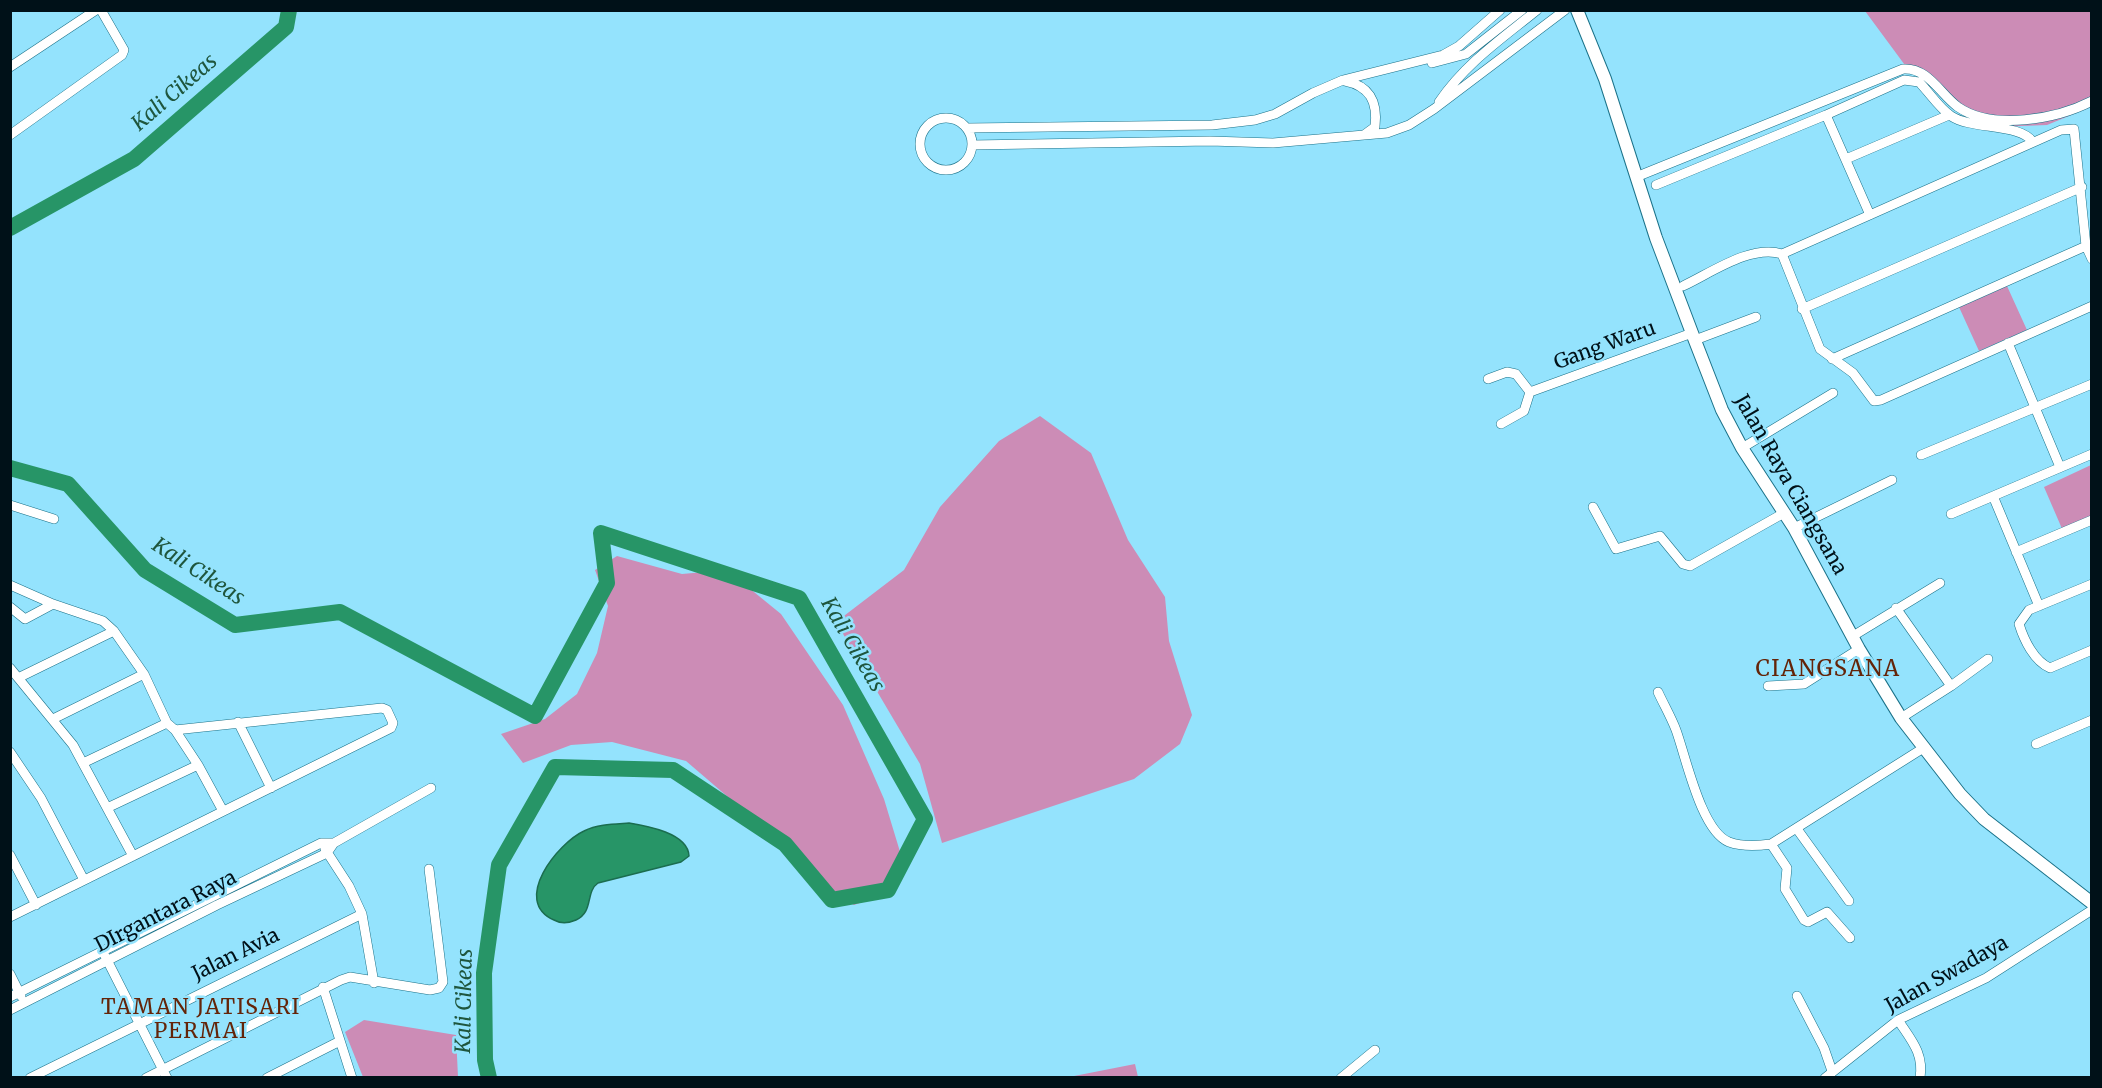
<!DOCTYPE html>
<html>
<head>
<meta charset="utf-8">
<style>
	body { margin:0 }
	#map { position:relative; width:2102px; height:1088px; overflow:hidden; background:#94e3fd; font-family:Merriweather,serif }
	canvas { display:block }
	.frame { position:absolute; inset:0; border:12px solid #001118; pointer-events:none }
</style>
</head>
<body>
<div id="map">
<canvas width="2102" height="1088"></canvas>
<div class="frame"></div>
</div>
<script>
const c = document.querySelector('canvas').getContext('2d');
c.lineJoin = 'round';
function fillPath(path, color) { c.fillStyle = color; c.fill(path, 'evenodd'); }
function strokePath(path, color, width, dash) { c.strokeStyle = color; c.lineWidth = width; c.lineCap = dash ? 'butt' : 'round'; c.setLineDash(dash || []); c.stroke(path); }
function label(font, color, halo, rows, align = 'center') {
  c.font = font + ' Merriweather,serif'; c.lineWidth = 5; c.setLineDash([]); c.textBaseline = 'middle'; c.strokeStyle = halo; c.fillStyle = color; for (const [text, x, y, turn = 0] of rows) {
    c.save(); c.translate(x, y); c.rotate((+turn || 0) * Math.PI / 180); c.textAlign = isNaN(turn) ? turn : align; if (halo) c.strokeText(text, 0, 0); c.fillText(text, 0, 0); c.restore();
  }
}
fillPath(new Path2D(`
	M1865,11H2091V107L2047,125L1997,127L1962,114L1925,77L1910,72Z
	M2007,286L2027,330L1979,351L1959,307Z
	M1040,416L1091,453L1128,540L1165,597L1169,641L1192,715L1180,744L1134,779L942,843L920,764L836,622L904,570L940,507L999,441Z
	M2091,465V519L2063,531L2044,487Z
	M617,556L682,574L727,570L781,614L843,705L884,799L901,855L877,897L854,905L823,887L763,827L686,761L612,742L571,745L523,763L501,734L545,719L577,694L597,653L608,606L595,570Z
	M364,1020L456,1035L458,1077H363L345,1032Z
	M1135,1064L1138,1077H1069Z`), '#cc8cb6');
const water = new Path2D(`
	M629,823C647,826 688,833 689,856L681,862L598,883C585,892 594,912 576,920C569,923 561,924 554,920C511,901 558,843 584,831C598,824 615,824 629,823Z`);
fillPath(water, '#279567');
strokePath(water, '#1b6d4f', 1.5);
strokePath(new Path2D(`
	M10,228L134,159L286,27L289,10
	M10,468L68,484L145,570L235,625L340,612L535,716L607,583L601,533L799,598L925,819L888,890L832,900L785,844L673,770L555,767L499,865L484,973L485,1060L489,1078`), '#279567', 16);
const minor = new Path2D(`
	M1432,63L1466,54L1522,10
	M10,67L96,10
	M1345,81C1370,86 1378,102 1375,127L1364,135
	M1439,102C1466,63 1500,40 1537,10
	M920 144a26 26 0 1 1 52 0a26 26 0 1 1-52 0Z
	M967,128L1212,125L1255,120L1275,114L1313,93L1343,80L1443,55L1459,46L1500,10
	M10,135L122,55L124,50L101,10
	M972,145L1210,141L1273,143L1387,133L1409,125L1434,109L1565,10
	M1846,159L1949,115
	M1636,177L1903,69C1928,67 1940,94 1958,107C1993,131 2057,119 2092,101
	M1656,185L1826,115
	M1870,215L1826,115L1904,80L1919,82C1929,92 1939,108 1951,116C1972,130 2020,123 2033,142
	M1782,254L1820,349L1853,373L1874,401L1881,400L2092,306
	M1683,286C1711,273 1751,244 1782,254L2061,130L2074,129L2086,246L2092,259
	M1802,309L2082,187
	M1695,340L1756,317
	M2008,343L2060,467
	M1832,359L2086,246
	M1488,379L1507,372L1516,374L1530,392L1692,333
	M1501,424L1524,411L1530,392
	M1742,448L1833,393
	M1921,455L2092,384
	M1993,496L2039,606
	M10,505L54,519
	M1593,507L1616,549L1660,536L1683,564L1690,566L1784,513
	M1951,514L2092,454
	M1794,528L1892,480
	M2016,552L2092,520
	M2092,584L2029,610L2019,624C2024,640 2034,661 2050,668L2092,650
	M10,585L53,604L103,621L114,631L144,674L167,723L175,730L198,765L223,811
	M10,607L25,619L53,604
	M1896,608L1951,686L1988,659
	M1853,636L1940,583
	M10,668L73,745L133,856
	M20,677L114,631
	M1768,686L1804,684L1859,649
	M1658,692C1664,705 1671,717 1676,730C1686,757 1701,831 1729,842C1743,847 1757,846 1771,844
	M1901,718L1951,686
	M53,719L144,674
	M238,722L271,788
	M2036,744L2092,720
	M10,752L41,798L84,880
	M83,763L167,723
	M107,808L198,765
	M1797,829L1849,901
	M334,843L431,788
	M325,849L349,886L362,914L374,983
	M10,855L36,905
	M10,917L391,728L393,723L387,710L382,708L175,730
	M1850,938L1827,912L1808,922L1804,920L1785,889L1787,868L1771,844L1925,747
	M105,956L167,1078
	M10,974L21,996
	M323,987L352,1078
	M1797,996L1824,1048L1832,1071
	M10,997L321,843H334L327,853L217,905L10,1010
	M1898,1020C1911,1040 1924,1053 1920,1078
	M30,1078L362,914
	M146,1078L341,980L350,977L430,990L439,988L443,982L429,869
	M267,1078L340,1041
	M1341,1078L1375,1050
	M1825,1078L1898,1020L1986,978L2092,910`);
const major = new Path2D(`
	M1577,10L1605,79L1656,238L1692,333L1722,410L1742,448L1794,528L1859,649L1901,718L1960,794L1984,819L2092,903`);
strokePath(minor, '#1b7289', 10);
strokePath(major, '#1b7289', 14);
strokePath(minor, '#fff', 9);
strokePath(major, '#fff', 12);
label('20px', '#001118', '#94e3fd', [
	["Gang Waru",1605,346,-20],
	["Jalan Raya Ciangsana",1790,485,60],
	["DIrgantara Raya",166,912,-27],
	["Jalan Avia",236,955,-26],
	["Jalan Swadaya",1947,975,-29]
]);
label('italic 21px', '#1f563d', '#94e3fd', [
	["Kali Cikeas",175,93,-41],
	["Kali Cikeas",198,572,33],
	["Kali Cikeas",852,645,60],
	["Kali Cikeas",465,1001,-89]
]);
c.letterSpacing = '1.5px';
label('21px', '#642408', '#94e3fd', [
	["TAMAN JATISARI",201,1008],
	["PERMAI",201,1032]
]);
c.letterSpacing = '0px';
c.letterSpacing = '1.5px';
label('22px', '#642408', '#94e3fd', [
	["CIANGSANA",1828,670]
]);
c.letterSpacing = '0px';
</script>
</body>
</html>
